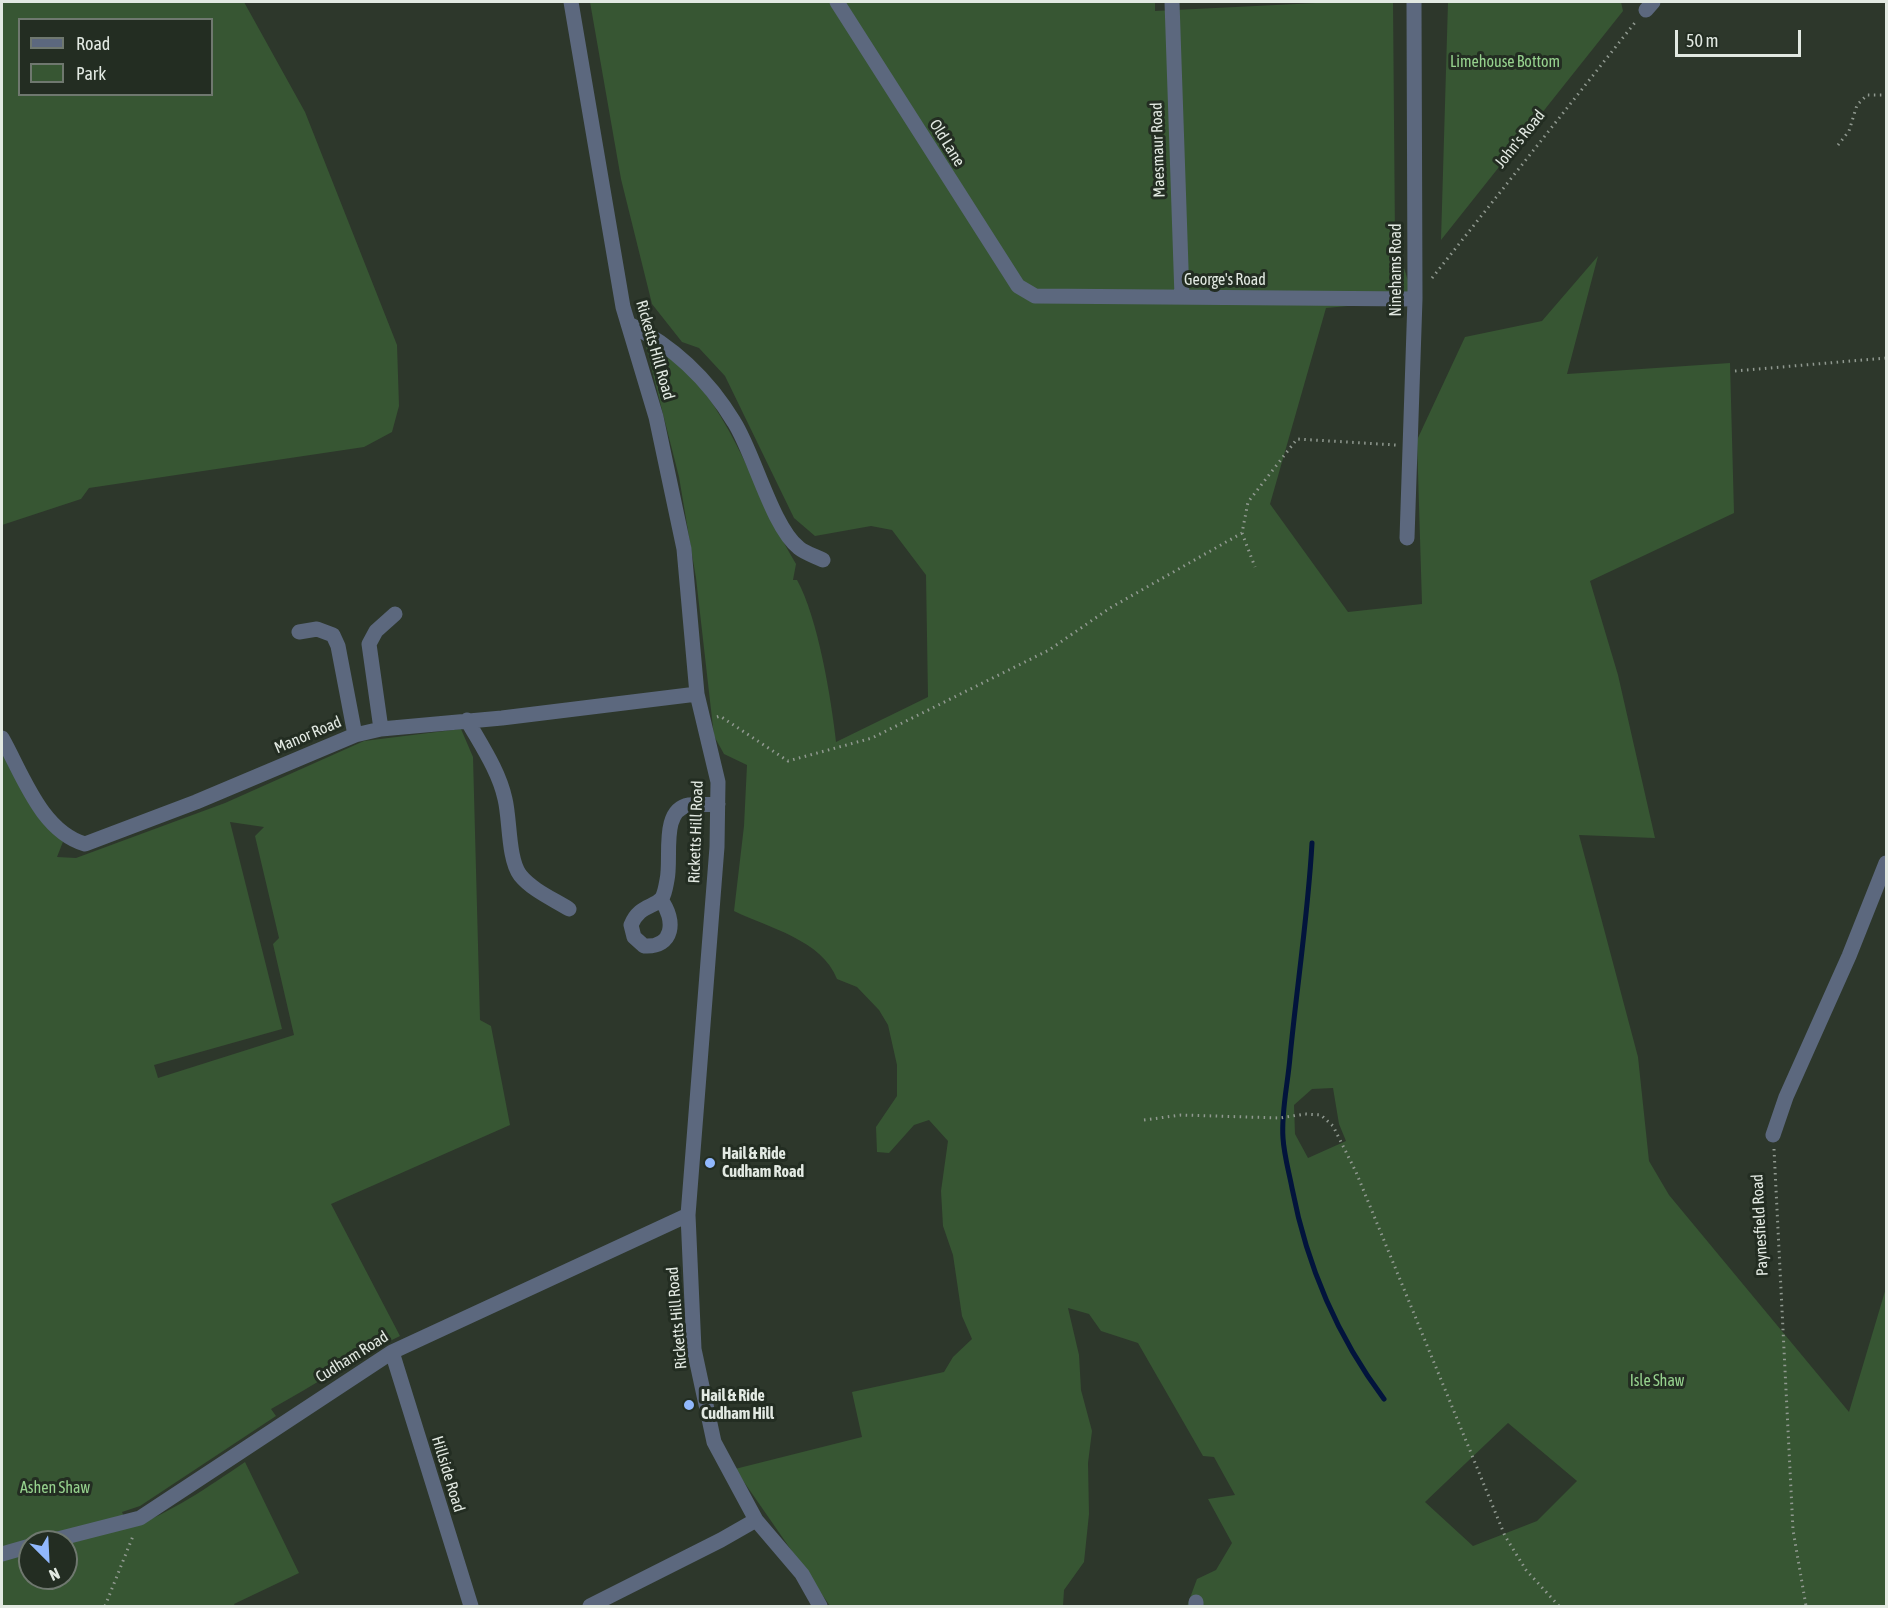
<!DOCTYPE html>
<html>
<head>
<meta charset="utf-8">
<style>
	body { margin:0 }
	#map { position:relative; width:1888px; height:1608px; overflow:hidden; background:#2d372b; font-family:"Asap Condensed",sans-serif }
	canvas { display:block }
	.frame { position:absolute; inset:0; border:3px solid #e2e9e2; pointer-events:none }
	.legend { position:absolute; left:18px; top:18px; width:195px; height:78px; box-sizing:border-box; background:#232d22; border:2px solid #6f786f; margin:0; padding:8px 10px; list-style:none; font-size:18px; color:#e2e9e2 }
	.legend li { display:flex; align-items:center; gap:12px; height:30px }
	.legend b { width:30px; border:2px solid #6f786f }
	.north { position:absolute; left:18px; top:1530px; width:60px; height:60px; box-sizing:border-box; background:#232d22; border:2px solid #6f786f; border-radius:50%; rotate:156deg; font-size:16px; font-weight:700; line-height:24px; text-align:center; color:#e2e9e2 }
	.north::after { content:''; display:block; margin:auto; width:21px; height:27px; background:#91b8fd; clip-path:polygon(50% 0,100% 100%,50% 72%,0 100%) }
	.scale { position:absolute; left:1675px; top:30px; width:126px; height:27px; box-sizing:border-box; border:3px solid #e2e9e2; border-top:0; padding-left:8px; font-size:18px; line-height:21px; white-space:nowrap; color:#e2e9e2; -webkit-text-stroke:4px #232d22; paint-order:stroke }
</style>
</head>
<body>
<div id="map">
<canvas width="1888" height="1608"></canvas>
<div class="frame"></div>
<ul class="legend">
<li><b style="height:8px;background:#5c687e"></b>Road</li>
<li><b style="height:16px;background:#375633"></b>Park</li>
</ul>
<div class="north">N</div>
<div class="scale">50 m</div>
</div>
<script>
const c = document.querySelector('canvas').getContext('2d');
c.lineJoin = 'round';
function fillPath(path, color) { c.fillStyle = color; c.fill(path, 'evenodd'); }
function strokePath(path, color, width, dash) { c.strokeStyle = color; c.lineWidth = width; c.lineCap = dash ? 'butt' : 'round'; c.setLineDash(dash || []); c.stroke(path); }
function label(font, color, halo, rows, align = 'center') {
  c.font = font + ' "Asap Condensed",sans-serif'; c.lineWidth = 6; c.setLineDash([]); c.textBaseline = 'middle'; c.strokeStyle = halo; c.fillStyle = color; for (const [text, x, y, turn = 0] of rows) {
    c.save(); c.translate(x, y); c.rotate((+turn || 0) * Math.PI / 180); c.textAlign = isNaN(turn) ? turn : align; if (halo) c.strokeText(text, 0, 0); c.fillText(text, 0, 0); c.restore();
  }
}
fillPath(new Path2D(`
	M2,2H244L305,112L397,345L399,406L392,432L364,447L89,488L81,499L2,525ZM20,20H212V94H20Z
	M590,2H1155V11L1336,2H1393L1395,239L1414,300L1326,308L1270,504L1348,612L1422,604L1417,440L1465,337L1542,321L1598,256L1567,374L1730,363L1734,513L1590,581L1618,675L1655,838L1579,835L1638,1057L1649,1161L1669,1195L1849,1412L1886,1288V1606H1187L1197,1579L1216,1570L1232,1543L1208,1499L1235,1495L1214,1457L1203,1456L1138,1343L1101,1331L1089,1314L1068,1308L1079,1355L1081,1390L1092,1431L1088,1463L1089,1514L1084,1562L1064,1590L1063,1606H830L735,1469L862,1437L852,1392L944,1372L953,1357L972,1339L962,1316L953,1255L943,1226L941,1191L948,1141L929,1120L914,1125L889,1153L877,1152L876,1127L897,1096V1065L888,1025L879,1010L857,987L837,979C822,940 769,928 734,911L744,826L747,765L724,754L714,736L696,578L679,477L644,339C654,345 667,351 675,359C735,415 755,496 796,564L793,580H797C818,618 831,698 836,742L928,697L926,575L892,530L871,526L815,536L794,518L725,376L699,348L682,342L652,304L621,179ZM1333,1088L1339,1124L1346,1141L1308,1158L1295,1134L1294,1105L1312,1089ZM1508,1423L1577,1481L1537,1521L1473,1546L1425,1502Z
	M1448,2H1621L1623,11L1441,240Z
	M461,729L473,757L480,1020L491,1026L510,1125L331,1204L400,1336C355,1357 315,1385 271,1409L276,1416L140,1506L122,1512L129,1528C171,1513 208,1487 245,1462L299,1573L234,1604L235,1606H2V739L66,834L57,857L76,858L225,803L364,741ZM230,822L264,827L255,836L279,938L273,944L294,1035L158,1078L154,1065L282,1029ZM30,1542H66V1578H30Z`), '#375633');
strokePath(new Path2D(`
	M1312,843C1308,915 1297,985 1290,1057C1288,1083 1281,1112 1283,1138C1284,1155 1289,1172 1292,1188C1307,1266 1336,1335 1384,1399`), '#02143c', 5);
strokePath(new Path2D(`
	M1838,145L1849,131L1857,105L1867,95H1886
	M1432,278L1637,20
	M1735,371L1886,358
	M1242,533L1255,567
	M717,717L720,716L788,761L872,738L1049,650L1110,608L1242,533L1248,502L1297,439L1396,445
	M1144,1120L1181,1115L1280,1118L1305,1114L1321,1115L1333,1126L1356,1172L1505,1536L1526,1570L1559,1606
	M1774,1149L1793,1530L1806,1606
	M105,1606L133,1536`), '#909990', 3, [1.5, 4.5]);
strokePath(new Path2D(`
	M571,2L623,307L656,417L684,549L697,694L718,782L717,847L688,1215L694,1349L714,1442L756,1520L802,1574L820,1606
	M837,2L1018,286L1035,296L1415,299
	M1172,2L1182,297
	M1646,10L1653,2
	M629,324C673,346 708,379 734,422C754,453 772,527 799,548C805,553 815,556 823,560
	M1407,538L1415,299L1414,2
	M299,632L317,629L333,635L338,646L355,735
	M467,720C481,745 499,771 505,799C510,819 508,859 520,875C532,890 553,899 569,909
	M381,729L369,644L376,631L395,614
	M2,738C23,775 41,831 85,844L196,802L355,735L381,729L502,718L697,694
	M661,900C676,920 674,948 644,946L634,937L631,925C639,905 654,908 662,898C665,893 666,885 667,880C672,858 660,810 689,805C698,804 708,805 718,804
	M1773,1135L1786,1097L1849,956L1886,863
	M392,1352L471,1606
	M46,1542L140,1518L392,1352L688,1215
	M2,1554L30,1546
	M590,1606L721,1540L756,1520
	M1196,1606V1602`), '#5c687e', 15);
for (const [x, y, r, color] of [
	[710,1163,6,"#91b8fd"],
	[689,1405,6,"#91b8fd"]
]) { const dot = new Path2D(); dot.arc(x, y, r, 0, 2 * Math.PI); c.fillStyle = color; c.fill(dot); strokePath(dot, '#232d22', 2); }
label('16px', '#96d28e', '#232d22', [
	["Limehouse Bottom",1505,62],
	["Isle Shaw",1657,1381],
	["Ashen Shaw",55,1488]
]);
label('16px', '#e2e9e2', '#232d22', [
	["John's Road",1520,139,-51],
	["Old Lane",947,143,58],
	["Maesmaur Road",1158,150,-92],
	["Ninehams Road",1396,270,-90],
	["George's Road",1225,280],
	["Ricketts Hill Road",655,350,74],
	["Manor Road",308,735,-23],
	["Ricketts Hill Road",696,832,-88],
	["Paynesfield Road",1760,1225,-93],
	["Ricketts Hill Road",677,1318,-95],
	["Cudham Road",352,1357,-32],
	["Hillside Road",448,1474,73]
]);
label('bold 16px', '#e2e9e2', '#232d22', [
	["Hail & Ride",722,1154],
	["Cudham Road",722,1172],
	["Hail & Ride",701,1396],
	["Cudham Hill",701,1414]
], 'left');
</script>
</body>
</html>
